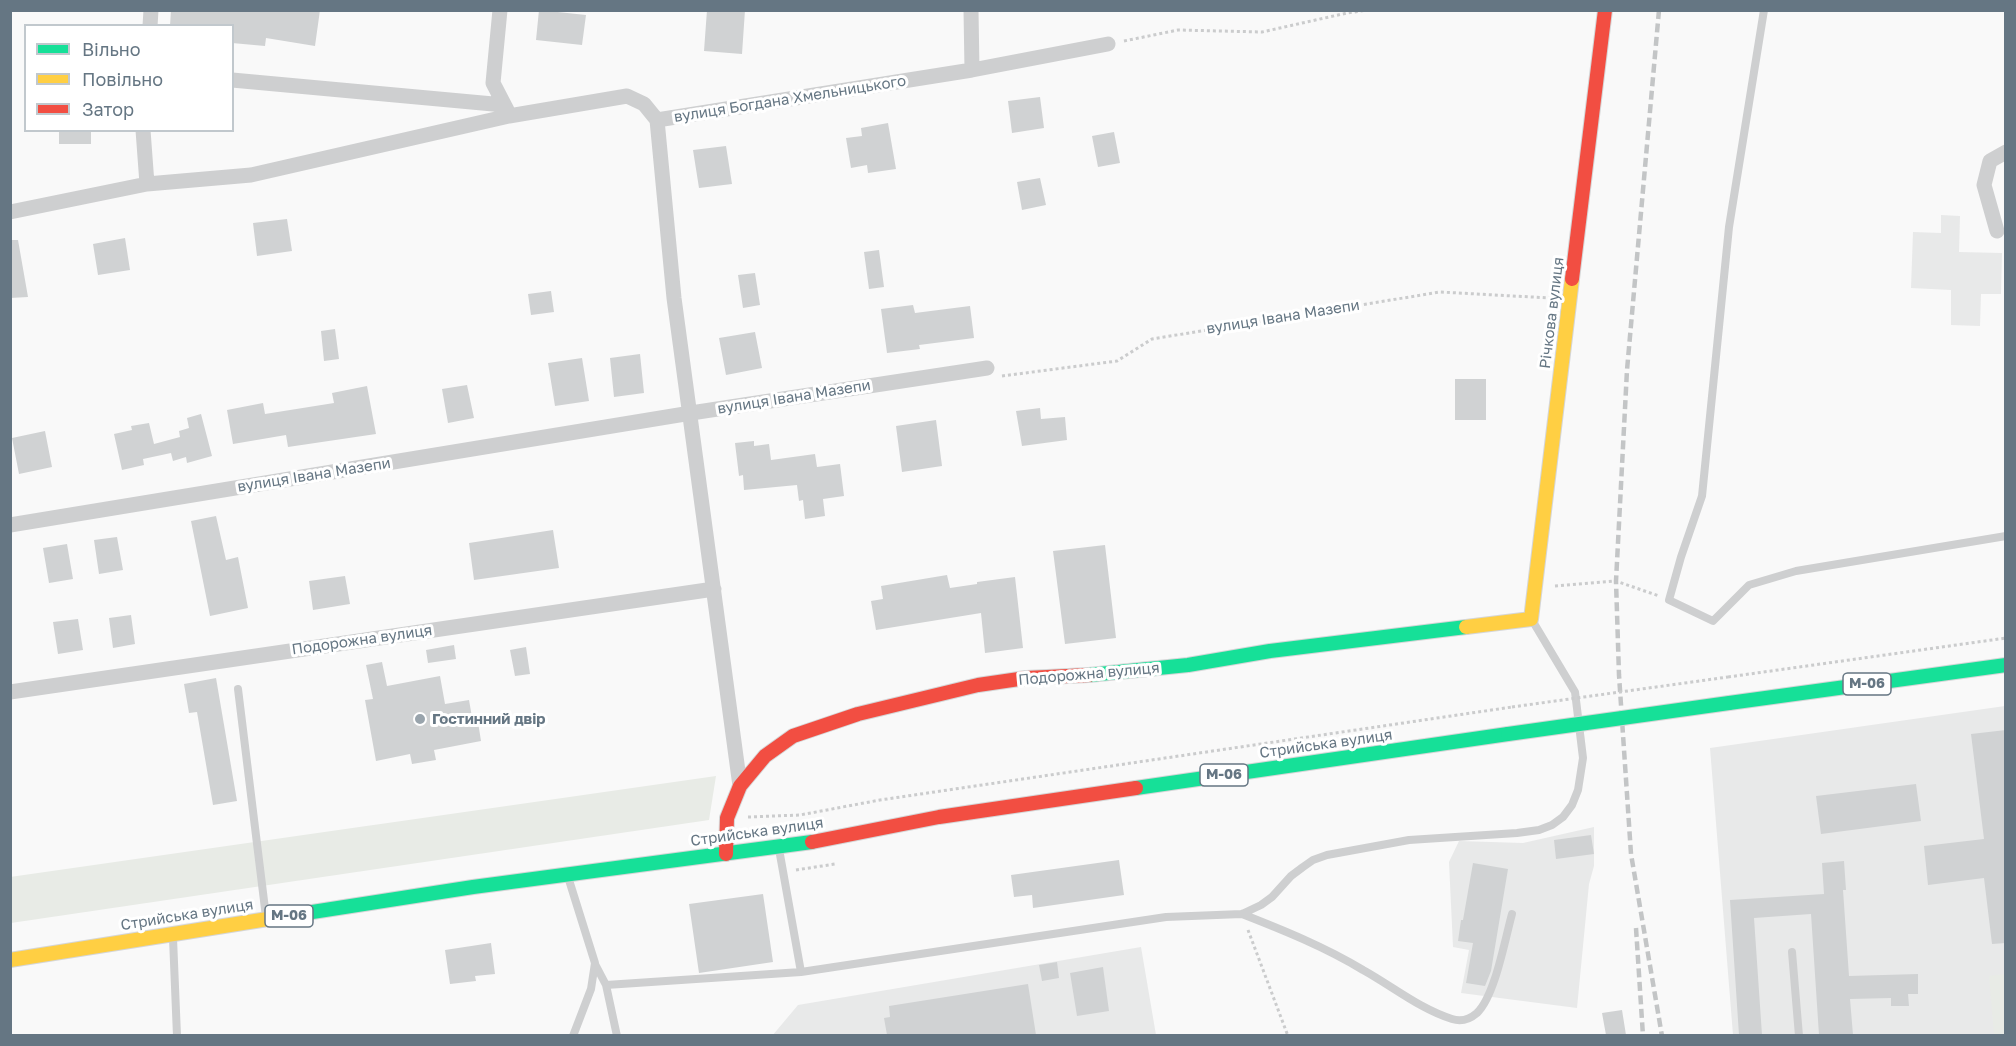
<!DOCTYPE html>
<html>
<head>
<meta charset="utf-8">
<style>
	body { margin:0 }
	#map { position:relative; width:2016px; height:1046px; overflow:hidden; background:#f9f9f9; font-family:"Golos Text",sans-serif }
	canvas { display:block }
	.frame { position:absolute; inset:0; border:12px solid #657683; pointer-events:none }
	.legend { position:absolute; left:24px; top:24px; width:210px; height:108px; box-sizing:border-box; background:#fff; border:2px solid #c1c8cd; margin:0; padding:8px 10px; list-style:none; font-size:18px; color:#657683 }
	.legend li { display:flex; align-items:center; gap:12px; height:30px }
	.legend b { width:30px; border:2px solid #c1c8cd }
</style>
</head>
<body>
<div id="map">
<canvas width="2016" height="1046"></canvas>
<div class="frame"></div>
<ul class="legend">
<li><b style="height:8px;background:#16e098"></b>Вільно</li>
<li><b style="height:8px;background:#ffcf43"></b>Повільно</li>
<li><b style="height:8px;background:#f24e42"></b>Затор</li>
</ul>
</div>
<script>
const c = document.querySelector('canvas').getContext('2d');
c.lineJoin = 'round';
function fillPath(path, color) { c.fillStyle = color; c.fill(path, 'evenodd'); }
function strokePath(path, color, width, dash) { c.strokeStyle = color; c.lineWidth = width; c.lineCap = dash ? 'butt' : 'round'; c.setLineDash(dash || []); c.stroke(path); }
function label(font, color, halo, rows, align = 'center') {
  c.font = font + ' "Golos Text",sans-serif'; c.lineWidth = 6; c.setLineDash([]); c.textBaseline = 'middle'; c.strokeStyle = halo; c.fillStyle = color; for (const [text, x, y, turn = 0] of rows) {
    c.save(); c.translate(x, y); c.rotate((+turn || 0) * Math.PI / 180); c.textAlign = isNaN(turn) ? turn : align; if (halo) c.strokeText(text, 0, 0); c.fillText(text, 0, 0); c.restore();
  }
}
fillPath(new Path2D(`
	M1941,215L1960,216L1959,252L2002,253L2001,294H1981L1980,326L1951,325V290L1911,288L1913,232L1941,233Z
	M2005,706V1035H1733L1710,748Z
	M1594,827V866L1589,884L1577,1008L1461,993L1469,950L1453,947L1449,862L1459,841L1523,843Z
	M1141,947L1156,1035L772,1036L798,1005Z`), '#e8e9e9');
fillPath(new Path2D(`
	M716,776L709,820L11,923L10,877Z
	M2005,974V1035H1994L1989,976Z`), '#e8ebe6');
fillPath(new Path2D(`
	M171,10H320L315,46L266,38L265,46L232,43V26H170Z
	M539,10L586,15L582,45L536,40Z
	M707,10H745L742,54L704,51Z
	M1040,97L1044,128L1012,133L1008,101Z
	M888,123L896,169L868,173L867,165L851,168L846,138L862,136L861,128Z
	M59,130H91V144H59Z
	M1114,132L1120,163L1098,167L1092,136Z
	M726,146L732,184L699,188L693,150Z
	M1040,178L1046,205L1022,210L1017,182Z
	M287,219L292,251L257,256L253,223Z
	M125,238L130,270L98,275L93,244Z
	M10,240H18L28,297L10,298Z
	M879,250L884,287L869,289L864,252Z
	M755,273L760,305L743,308L738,275Z
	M551,291L554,312L531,315L528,294Z
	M913,305L915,313L970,306L974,338L919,345L920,349L887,353L881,309Z
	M335,329L339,359L324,361L321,331Z
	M755,332L762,368L726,375L719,338Z
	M640,354L644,393L614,397L610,358Z
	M582,358L589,401L555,406L548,363Z
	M1455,379H1486V420H1455Z
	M467,385L474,418L448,423L442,389Z
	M367,386L376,434L288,447L286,435L233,444L227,410L263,403L265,414L334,403L332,393Z
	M1040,408L1041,419L1065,417L1067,440L1022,446L1016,411Z
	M201,414L212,456L187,463L186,457L173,461L171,453L143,459L144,465L122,470L114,434L132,430L131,426L149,423L154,444L180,437L179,431L189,428L187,418Z
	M936,420L942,466L902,472L896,426Z
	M45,431L52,467L19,474L12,438Z
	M754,441V446L769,444L771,460L815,454L817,467L840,464L844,496L823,499L825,516L805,519L803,500L799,501L797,485L744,490L743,475L739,476L735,443Z
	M216,516L226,560L238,557L248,608L210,616L191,521Z
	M553,530L559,568L474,580L469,543Z
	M117,537L123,570L99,574L94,540Z
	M67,544L73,579L49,583L43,548Z
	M1105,545L1116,638L1065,644L1053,551Z
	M947,575L950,588L977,584V582L1015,577L1023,648L985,653L981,613L876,630L871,601L883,599L881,586Z
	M345,576L350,604L313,610L309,581Z
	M131,615L135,644L113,648L109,618Z
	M78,619L83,650L58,654L53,622Z
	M454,645L456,659L428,663L426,650Z
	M526,647L530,674L515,676L510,650Z
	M382,662L387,686L440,676L445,704L469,700L473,723L478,722L481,741L434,750L436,760L412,764L410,754L376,761L365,700L373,699L366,665Z
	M216,678L237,801L213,805L197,712L189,713L184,684Z
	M2006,730V943L1992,944L1984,878L1928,885L1924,846L1984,839L1971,734Z
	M1916,784L1921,821L1821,834L1816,796Z
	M1591,835L1594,854L1556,859L1554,840Z
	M1119,860L1124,895L1033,908L1032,895L1014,897L1011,875Z
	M1844,861L1846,890H1843L1849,976L1918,974V994H1908L1909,1006H1891V998L1850,999L1853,1035H1819L1811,914L1754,918L1762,1035H1739L1730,900L1824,894L1822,863Z
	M1473,863L1508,869L1491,971L1485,986L1466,983L1473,943L1458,941L1461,920H1463Z
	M763,894L773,962L699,973L689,904Z
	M491,943L495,974L475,976L476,981L450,984L445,950Z
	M1057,962L1059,978L1042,981L1039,965Z
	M1103,967L1109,1011L1077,1016L1070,973Z
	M1028,984L1036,1035H887L884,1018L890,1017L889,1006Z
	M1622,1010L1626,1035H1606L1602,1013Z`), '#d0d2d3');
const fast = new Path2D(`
	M1089,675L1188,665L1270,651L1466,627
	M1729,703L2006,665
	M1136,788L1508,734
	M293,915L473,887L812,842`);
const slow = new Path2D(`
	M1466,627L1531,619L1572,279
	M10,960L293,915`);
const jam = new Path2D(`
	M1572,279L1605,10
	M812,842L939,817L1136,788
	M726,854L727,818L740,786L765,756L793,736L858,714L978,685L1026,678L1089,675`);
strokePath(fast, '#d5d6d7', 16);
strokePath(slow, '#d5d6d7', 16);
strokePath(jam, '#d5d6d7', 16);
strokePath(new Path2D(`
	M1124,41L1178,30L1262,32L1347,13L1368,10
	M1002,376L1117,361L1152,339L1440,292L1550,298
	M1555,586L1616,581L1659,596
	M1728,677L2006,638
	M748,817L800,815L880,800L1512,707
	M796,870L835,864
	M1248,930L1288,1036`), '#cbcccd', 3, [3, 3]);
strokePath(new Path2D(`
	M1764,10L1729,227L1702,496L1681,557L1669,600L1713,621L1749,585L1796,571L2006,536
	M238,689L266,917
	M779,849L801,972
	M569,880L595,963L591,989L573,1036
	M1242,914C1283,930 1325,947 1363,970C1392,986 1420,1009 1452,1019C1461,1022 1470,1019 1477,1013C1495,996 1505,939 1512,914
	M173,938L177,1036
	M1792,952L1799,1036
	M595,964L606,985L617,1036
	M606,985L801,972L1166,917L1242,914L1261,905L1272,897L1291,876L1303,867L1313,860L1327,855L1409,840L1517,833L1539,830L1552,825L1563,817L1572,805L1578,790L1583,758L1575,692L1532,620`), '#cecfd0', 8);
strokePath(new Path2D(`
	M500,10L493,83L507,110
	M971,10L972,70
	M150,26L151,10
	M232,80L504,105
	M657,120L674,298L740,786
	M143,130L147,184
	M10,212L147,184L251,175L509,116L627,96L644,104L657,120L972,70L1108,44
	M1997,231L1984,185L1990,161L2006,152
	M10,525L691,413L987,368
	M10,692L714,589`), '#cecfd0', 15);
strokePath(fast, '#16e098', 14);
strokePath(slow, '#ffcf43', 14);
strokePath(jam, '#f24e42', 14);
strokePath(new Path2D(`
	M1659,10L1627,370L1616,581L1619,675L1631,854L1662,1036
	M1636,928L1643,1036`), '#c3c5c6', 4.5, [9, 4.5]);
const fastBridge = new Path2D(`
	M1508,734L1729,703`);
strokePath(fastBridge, '#d5d6d6', 16, []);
strokePath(new Path2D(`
	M1512,707L1728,677`), '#cbcccd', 3, [3, 3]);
strokePath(fastBridge, '#16e098', 14);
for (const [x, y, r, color] of [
	[420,719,6,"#99a4ac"]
]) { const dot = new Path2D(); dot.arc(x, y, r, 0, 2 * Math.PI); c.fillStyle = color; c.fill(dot); strokePath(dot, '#fff', 2); }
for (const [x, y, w] of [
	[1867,684,48],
	[1224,775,48],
	[289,916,48]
]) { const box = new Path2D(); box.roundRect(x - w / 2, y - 11, w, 22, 4.5); c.fillStyle = '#fff'; c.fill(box); strokePath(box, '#657683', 1.5); }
label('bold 14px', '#657683', null, [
	["М-06",1867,684],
	["М-06",1224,775],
	["М-06",289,916]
]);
label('15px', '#657683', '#fff', [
	["вулиця Богдана Хмельницького",790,99,-9],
	["Річкова вулиця",1552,313,-83],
	["вулиця Івана Мазепи",1283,317,-9],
	["вулиця Івана Мазепи",794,397,-9],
	["вулиця Івана Мазепи",314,475,-9],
	["Подорожна вулиця",362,640,-8],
	["Подорожна вулиця",1089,674,-5],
	["Стрийська вулиця",1326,744,-8],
	["Стрийська вулиця",757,832,-8],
	["Стрийська вулиця",187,915,-9]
]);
label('bold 15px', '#657683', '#fff', [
	["Гостинний двір",432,719]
], 'left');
</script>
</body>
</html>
